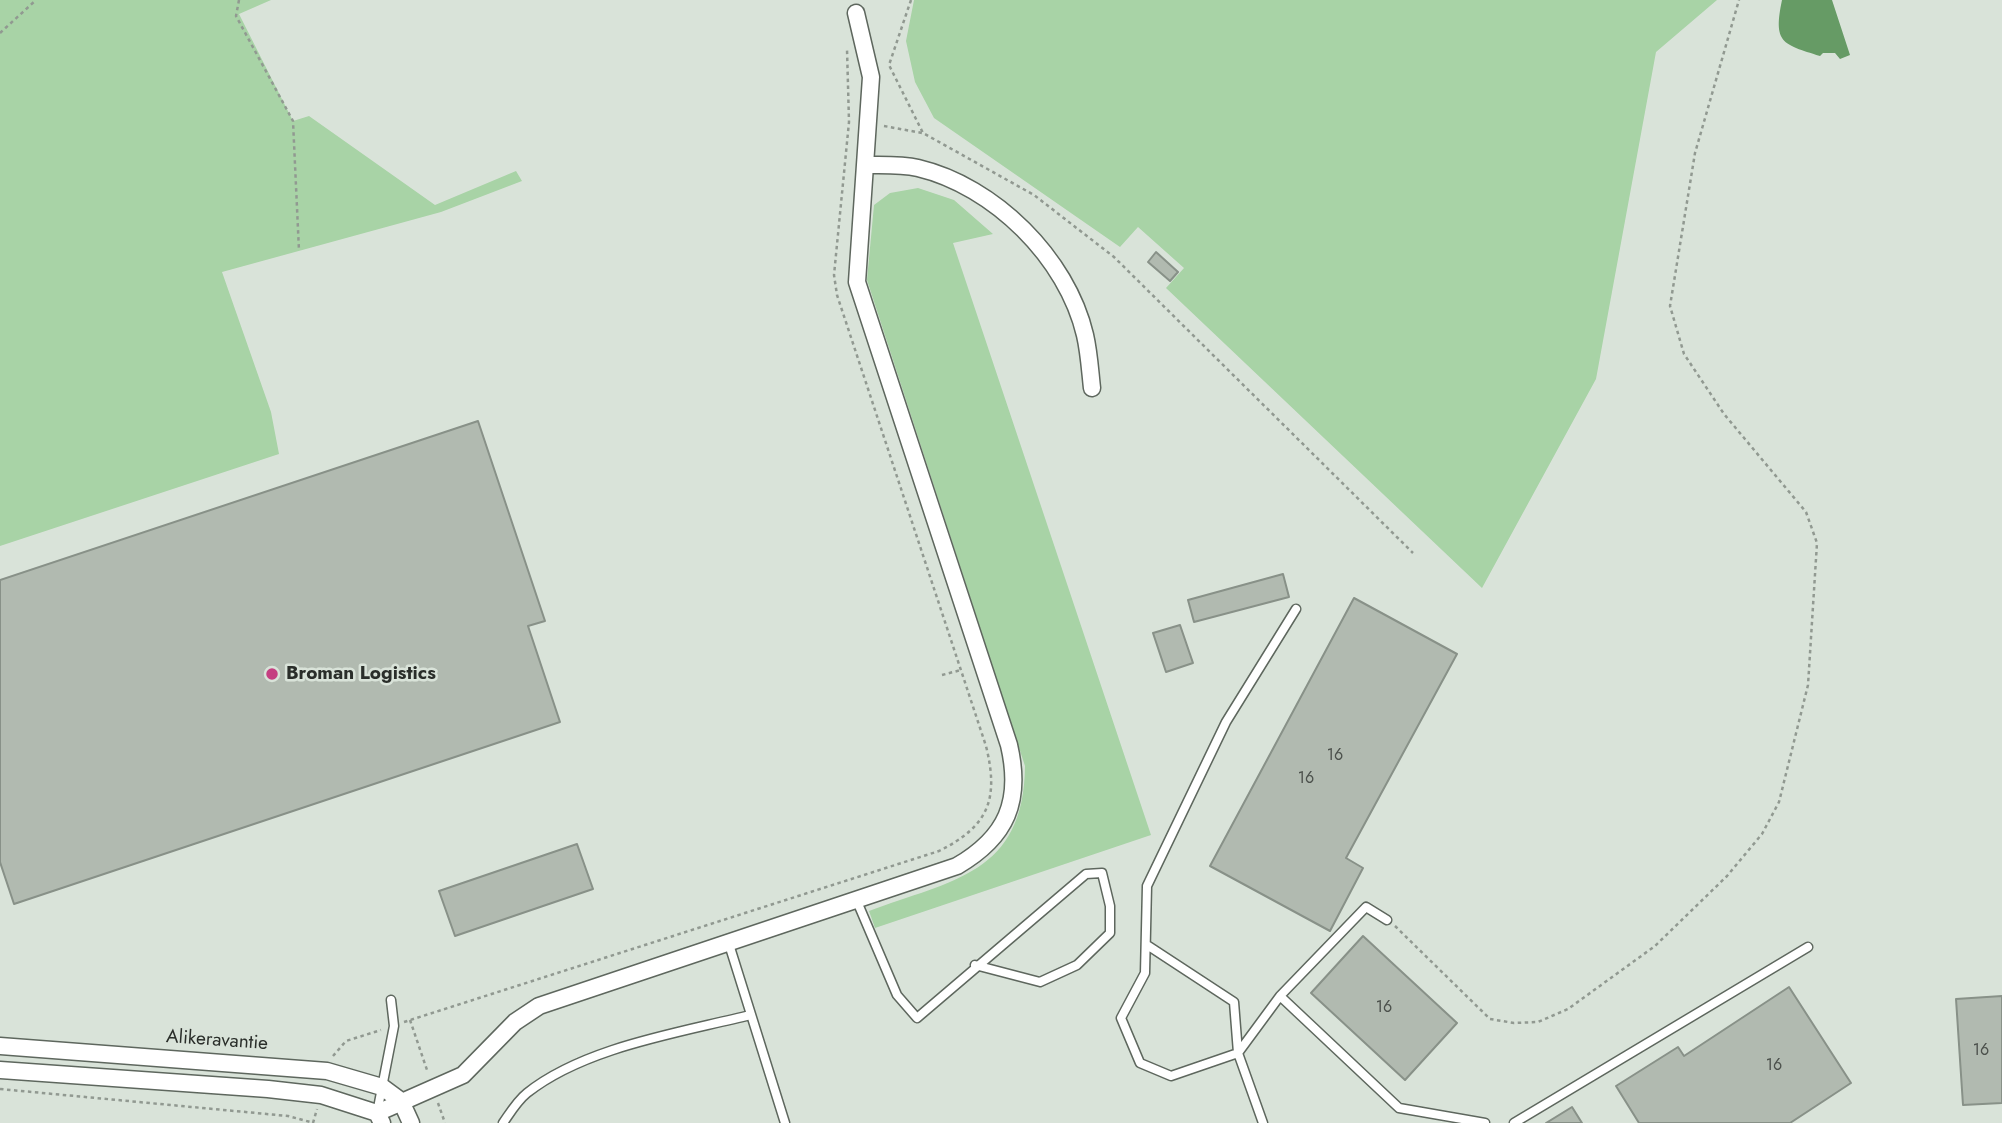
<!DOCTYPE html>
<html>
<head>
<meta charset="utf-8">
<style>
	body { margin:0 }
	canvas { display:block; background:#d9e3d9 }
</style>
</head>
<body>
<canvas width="2002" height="1123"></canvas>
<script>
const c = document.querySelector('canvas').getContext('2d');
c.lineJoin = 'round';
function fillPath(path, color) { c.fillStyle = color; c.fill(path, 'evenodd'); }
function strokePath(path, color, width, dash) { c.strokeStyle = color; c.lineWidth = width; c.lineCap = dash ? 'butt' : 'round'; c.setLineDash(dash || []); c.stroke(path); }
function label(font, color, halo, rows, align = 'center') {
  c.font = font + ' Jost,sans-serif'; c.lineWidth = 5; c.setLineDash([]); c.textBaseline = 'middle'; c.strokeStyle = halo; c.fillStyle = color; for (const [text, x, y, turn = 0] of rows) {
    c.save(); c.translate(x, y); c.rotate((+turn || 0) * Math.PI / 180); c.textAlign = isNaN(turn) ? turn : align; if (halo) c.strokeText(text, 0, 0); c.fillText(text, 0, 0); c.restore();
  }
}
fillPath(new Path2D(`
	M0,0H271L239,14L293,121L309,116L435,205L516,171L522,181L441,212L222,272L271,412L279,454L0,546Z
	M914,0H1717L1656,52L1596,379L1482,588L1166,288L1184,268L1138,227L1120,247L934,118L915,82L906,41Z
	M918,188L954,200L993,234L953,243L1151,835L875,928L869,911C952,880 1024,874 1025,766L867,280L874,205L890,193Z`), '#a8d3a6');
fillPath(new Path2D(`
	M1782,0H1832L1850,55L1840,59L1835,53H1823L1820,56C1782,44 1773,43 1782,0Z`), '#669b65');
const building = new Path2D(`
	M1156,252L1178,272L1170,281L1148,262Z
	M478,421L545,621L528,626L560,722L14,904L0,862V580Z
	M1283,574L1289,597L1194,622L1188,600Z
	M1354,598L1457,654L1346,858L1363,868L1330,931L1210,866Z
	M1180,625L1193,663L1166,672L1153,633Z
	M577,844L593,889L455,936L439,891Z
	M1363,936L1457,1023L1405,1080L1311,993Z
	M1789,987L1851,1083L1790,1123H1639L1616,1086L1678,1047L1684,1056Z
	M2002,996V1103L1963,1105L1956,999Z
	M1572,1107L1582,1123H1546Z`);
fillPath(building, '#b1bab0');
strokePath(building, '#889188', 2);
const lane = new Path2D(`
	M1296,609L1226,722L1147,886L1145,973L1121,1018L1140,1063L1171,1076L1238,1053L1280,996L1399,1108L1485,1123
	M856,899L897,995L917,1018L1086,874L1102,873L1110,906V933L1077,965L1040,982L975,965
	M728,941L785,1123
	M1147,945L1234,1002L1238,1053L1263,1123
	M1280,996L1366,907L1387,920
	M377,1113L394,1026L391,1000
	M503,1123C510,1113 517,1101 527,1093C585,1047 679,1033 750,1015
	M1514,1123L1808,947`);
const street = new Path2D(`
	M865,165C882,165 901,164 918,168C994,186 1067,258 1085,335C1089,352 1090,370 1092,388
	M0,1046L327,1071L382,1087L401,1101L411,1123
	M0,1070L268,1089L321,1095L377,1113L382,1123
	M377,1113L463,1075L515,1022L539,1006L957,866C1007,837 1022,801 1009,745L857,282L871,77L856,13`);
strokePath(lane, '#5e675e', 11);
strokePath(street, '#5e675e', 19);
strokePath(new Path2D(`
	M239,0L236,16L293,121L299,251
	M911,0L889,65L923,133L1034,195L1114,257L1413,553
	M0,33L36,0
	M884,126L922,133
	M942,675L961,670
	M1395,926L1490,1019L1514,1023L1538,1022L1568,1009L1655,946L1727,876L1762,834L1779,802L1808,685L1817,543L1806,512L1724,414L1684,354L1670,306L1695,153L1739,0
	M410,1020L428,1073
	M404,1022L939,851C989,826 999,799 986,746L837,295L834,275L849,122L847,49
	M333,1056L346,1041L381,1030
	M0,1089L288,1116L314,1123
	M438,1103L445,1123
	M313,1123L317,1109`), '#919991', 2.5, [3.5, 3.5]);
strokePath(lane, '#fff', 8);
strokePath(street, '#fff', 16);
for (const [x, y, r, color] of [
	[272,674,7,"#c53f81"]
]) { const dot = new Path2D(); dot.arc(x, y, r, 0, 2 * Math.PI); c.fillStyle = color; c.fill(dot); strokePath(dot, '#d9e3d9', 2.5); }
label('16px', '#4c514c', null, [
	["16",1335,756],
	["16",1306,779],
	["16",1384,1008],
	["16",1981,1051],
	["16",1774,1066]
]);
label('bold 19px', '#2a2e2a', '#d9e3d9', [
	["Broman Logistics",286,674]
], 'left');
label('19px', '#2a2e2a', '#d9e3d9', [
	["Alikeravantie",217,1041,4]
]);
</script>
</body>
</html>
